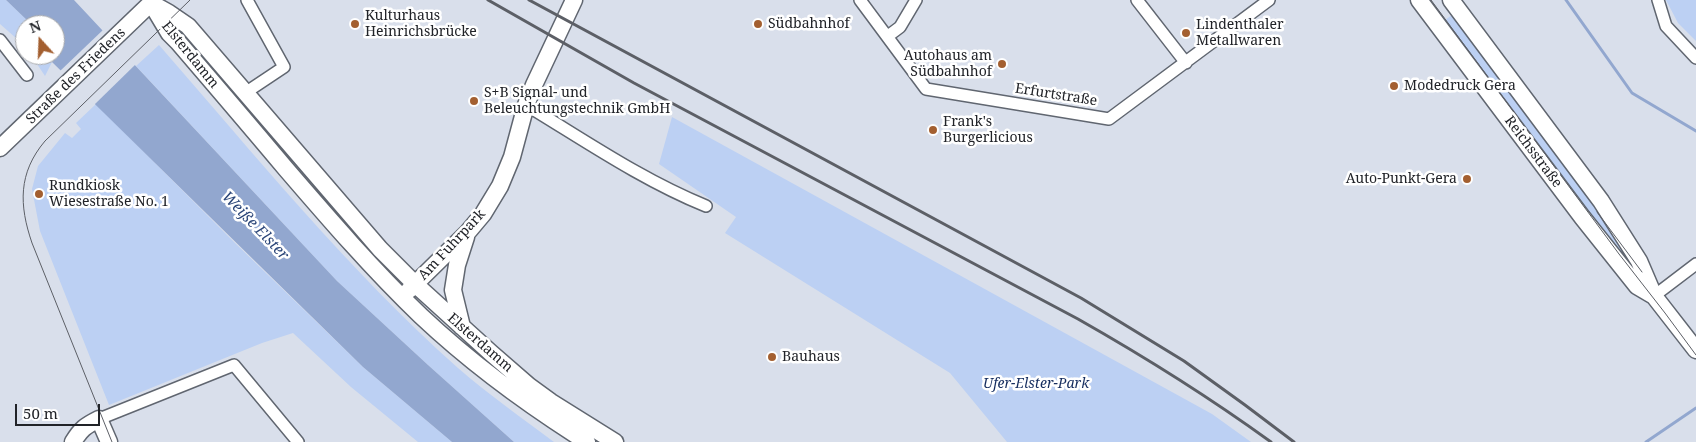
<!DOCTYPE html>
<html>
<head>
<meta charset="utf-8">
<style>
	body { margin:0 }
	#map { position:relative; width:1696px; height:442px; overflow:hidden; background:#d9dfeb; font-family:"Noto Serif",serif }
	canvas { display:block }
	.north { position:absolute; left:15px; top:15px; width:50px; height:50px; box-sizing:border-box; background:#fff; border:1px solid #a6a7a9; border-radius:50%; rotate:340deg; font-size:14px; font-weight:700; line-height:20px; text-align:center; color:#212328 }
	.north::after { content:''; display:block; margin:auto; width:18px; height:22px; background:#a35f30; clip-path:polygon(50% 0,100% 100%,50% 72%,0 100%) }
	.scale { position:absolute; left:15px; top:404px; width:85px; height:22px; box-sizing:border-box; border:2px solid #212328; border-top:0; padding-left:6px; font-size:15px; line-height:18px; white-space:nowrap; color:#212328; -webkit-text-stroke:4px #fff; paint-order:stroke }
</style>
</head>
<body>
<div id="map">
<canvas width="1696" height="442"></canvas>
<div class="north">N</div>
<div class="scale">50 m</div>
</div>
<script>
const c = document.querySelector('canvas').getContext('2d');
c.lineJoin = 'round';
function fillPath(path, color) { c.fillStyle = color; c.fill(path, 'evenodd'); }
function strokePath(path, color, width, dash) { c.strokeStyle = color; c.lineWidth = width; c.lineCap = dash ? 'butt' : 'round'; c.setLineDash(dash || []); c.stroke(path); }
function label(font, color, halo, rows, align = 'center') {
  c.font = font + ' "Noto Serif",serif'; c.lineWidth = 5; c.setLineDash([]); c.textBaseline = 'middle'; c.strokeStyle = halo; c.fillStyle = color; for (const [text, x, y, turn = 0] of rows) {
    c.save(); c.translate(x, y); c.rotate((+turn || 0) * Math.PI / 180); c.textAlign = isNaN(turn) ? turn : align; if (halo) c.strokeText(text, 0, 0); c.fillText(text, 0, 0); c.restore();
  }
}
fillPath(new Path2D(`
	M0,0H6L32,25H25V46L0,24Z
	M1666,0H1696V41L1678,23Z
	M1456,12L1612,222L1642,285L1441,23Z
	M159,45C255,155 348,270 458,368C488,394 522,418 554,442H514L428,365L337,281L136,66Z
	M31,55H50L52,62L45,76Z
	M96,104L235,243L363,367L452,442H418L351,387L293,333L262,343L109,405L40,231L32,189L38,166L65,133L72,138L81,129L76,123Z
	M672,117L1212,414L1251,442H1007L950,373L725,233L736,217L659,164Z`), '#bcd0f3');
fillPath(new Path2D(`
	M6,0H74L337,281L428,365L514,442H452L363,367L52,62L50,55H55V25H32Z`), '#92a7cf');
fillPath(new Path2D(`
	M104,29L137,63L94,105L59,72Z`), '#d9dfeb');
strokePath(new Path2D(`
	M1566,0L1632,93L1696,131
	M1646,442L1696,408`), '#92a7cf', 3);
const street = new Path2D(`
	M860,0L926,89L1109,119L1269,0
	M1137,0L1186,63
	M1658,0L1666,26L1696,58
	M888,36L900,27L916,0
	M0,40L27,75
	M245,93L284,67L247,0
	M526,105C584,140 642,180 706,206
	M1654,296L1696,264
	M99,419L234,365L298,442`);
const secondary = new Path2D(`
	M1419,0L1582,217L1637,286L1654,296
	M1451,0L1601,201L1639,261L1654,296L1696,350
	M151,3L169,13L188,26L380,249L415,284L491,353L529,386L551,402L615,442
	M151,3L169,33L178,42C214,84 250,126 286,169C329,219 373,270 421,316C472,364 528,405 587,442
	M0,148L151,3
	M409,290L467,233L483,214L500,186L512,157L526,105L534,85L574,0
	M462,327L453,290L457,265L466,237
	M73,442C81,429 85,426 99,419L109,442`);
strokePath(street, '#606670', 14);
strokePath(secondary, '#606670', 19);
strokePath(street, '#fff', 11);
strokePath(secondary, '#fff', 16);
strokePath(new Path2D(`
	M1431,0L1619,254L1665,313L1696,355
	M1597,212L1642,272
	M112,442L32,243C19,205 18,173 45,141L190,0`), '#5c5f66', 1);
strokePath(new Path2D(`
	M488,0L634,83L1078,319C1145,357 1209,397 1271,442
	M529,0L1081,298L1184,361L1245,405L1294,442`), '#5c5f66', 3);
for (const [x, y, r, color] of [
	[355,24,5,"#a35f30"],
	[758,24,5,"#a35f30"],
	[1186,33,5,"#a35f30"],
	[1002,64,5,"#a35f30"],
	[1394,86,5,"#a35f30"],
	[474,101,5,"#a35f30"],
	[933,130,5,"#a35f30"],
	[1467,179,5,"#a35f30"],
	[39,194,5,"#a35f30"],
	[772,357,5,"#a35f30"]
]) { const dot = new Path2D(); dot.arc(x, y, r, 0, 2 * Math.PI); c.fillStyle = color; c.fill(dot); strokePath(dot, '#fff', 2); }
label('14px', '#212328', '#fff', [
	["Kulturhaus",365,16],
	["Heinrichsbrücke",365,32],
	["Südbahnhof",768,24],
	["Lindenthaler",1196,25],
	["Metallwaren",1196,41],
	["Autohaus am",992,56,"right"],
	["Südbahnhof",992,72,"right"],
	["Modedruck Gera",1404,86],
	["S+B Signal- und",484,93],
	["Beleuchtungstechnik GmbH",484,109],
	["Frank's",943,122],
	["Burgerlicious",943,138],
	["Auto-Punkt-Gera",1457,179,"right"],
	["Rundkiosk",49,186],
	["Wiesestraße No. 1",49,202],
	["Bauhaus",782,357]
], 'left');
label('14px', '#212328', '#fff', [
	["Elsterdamm",190,55,51],
	["Straße des Friedens",76,76,-44],
	["Erfurtstraße",1056,95,9],
	["Reichsstraße",1533,152,53],
	["Am Fuhrpark",452,245,-47],
	["Elsterdamm",480,343,41]
]);
label('italic 14px', '#142c5e', '#fff', [
	["Ufer-Elster-Park",1036,384]
]);
label('italic 15px', '#2a4578', '#fff', [
	["Weiße Elster",255,226,46]
]);
</script>
</body>
</html>
